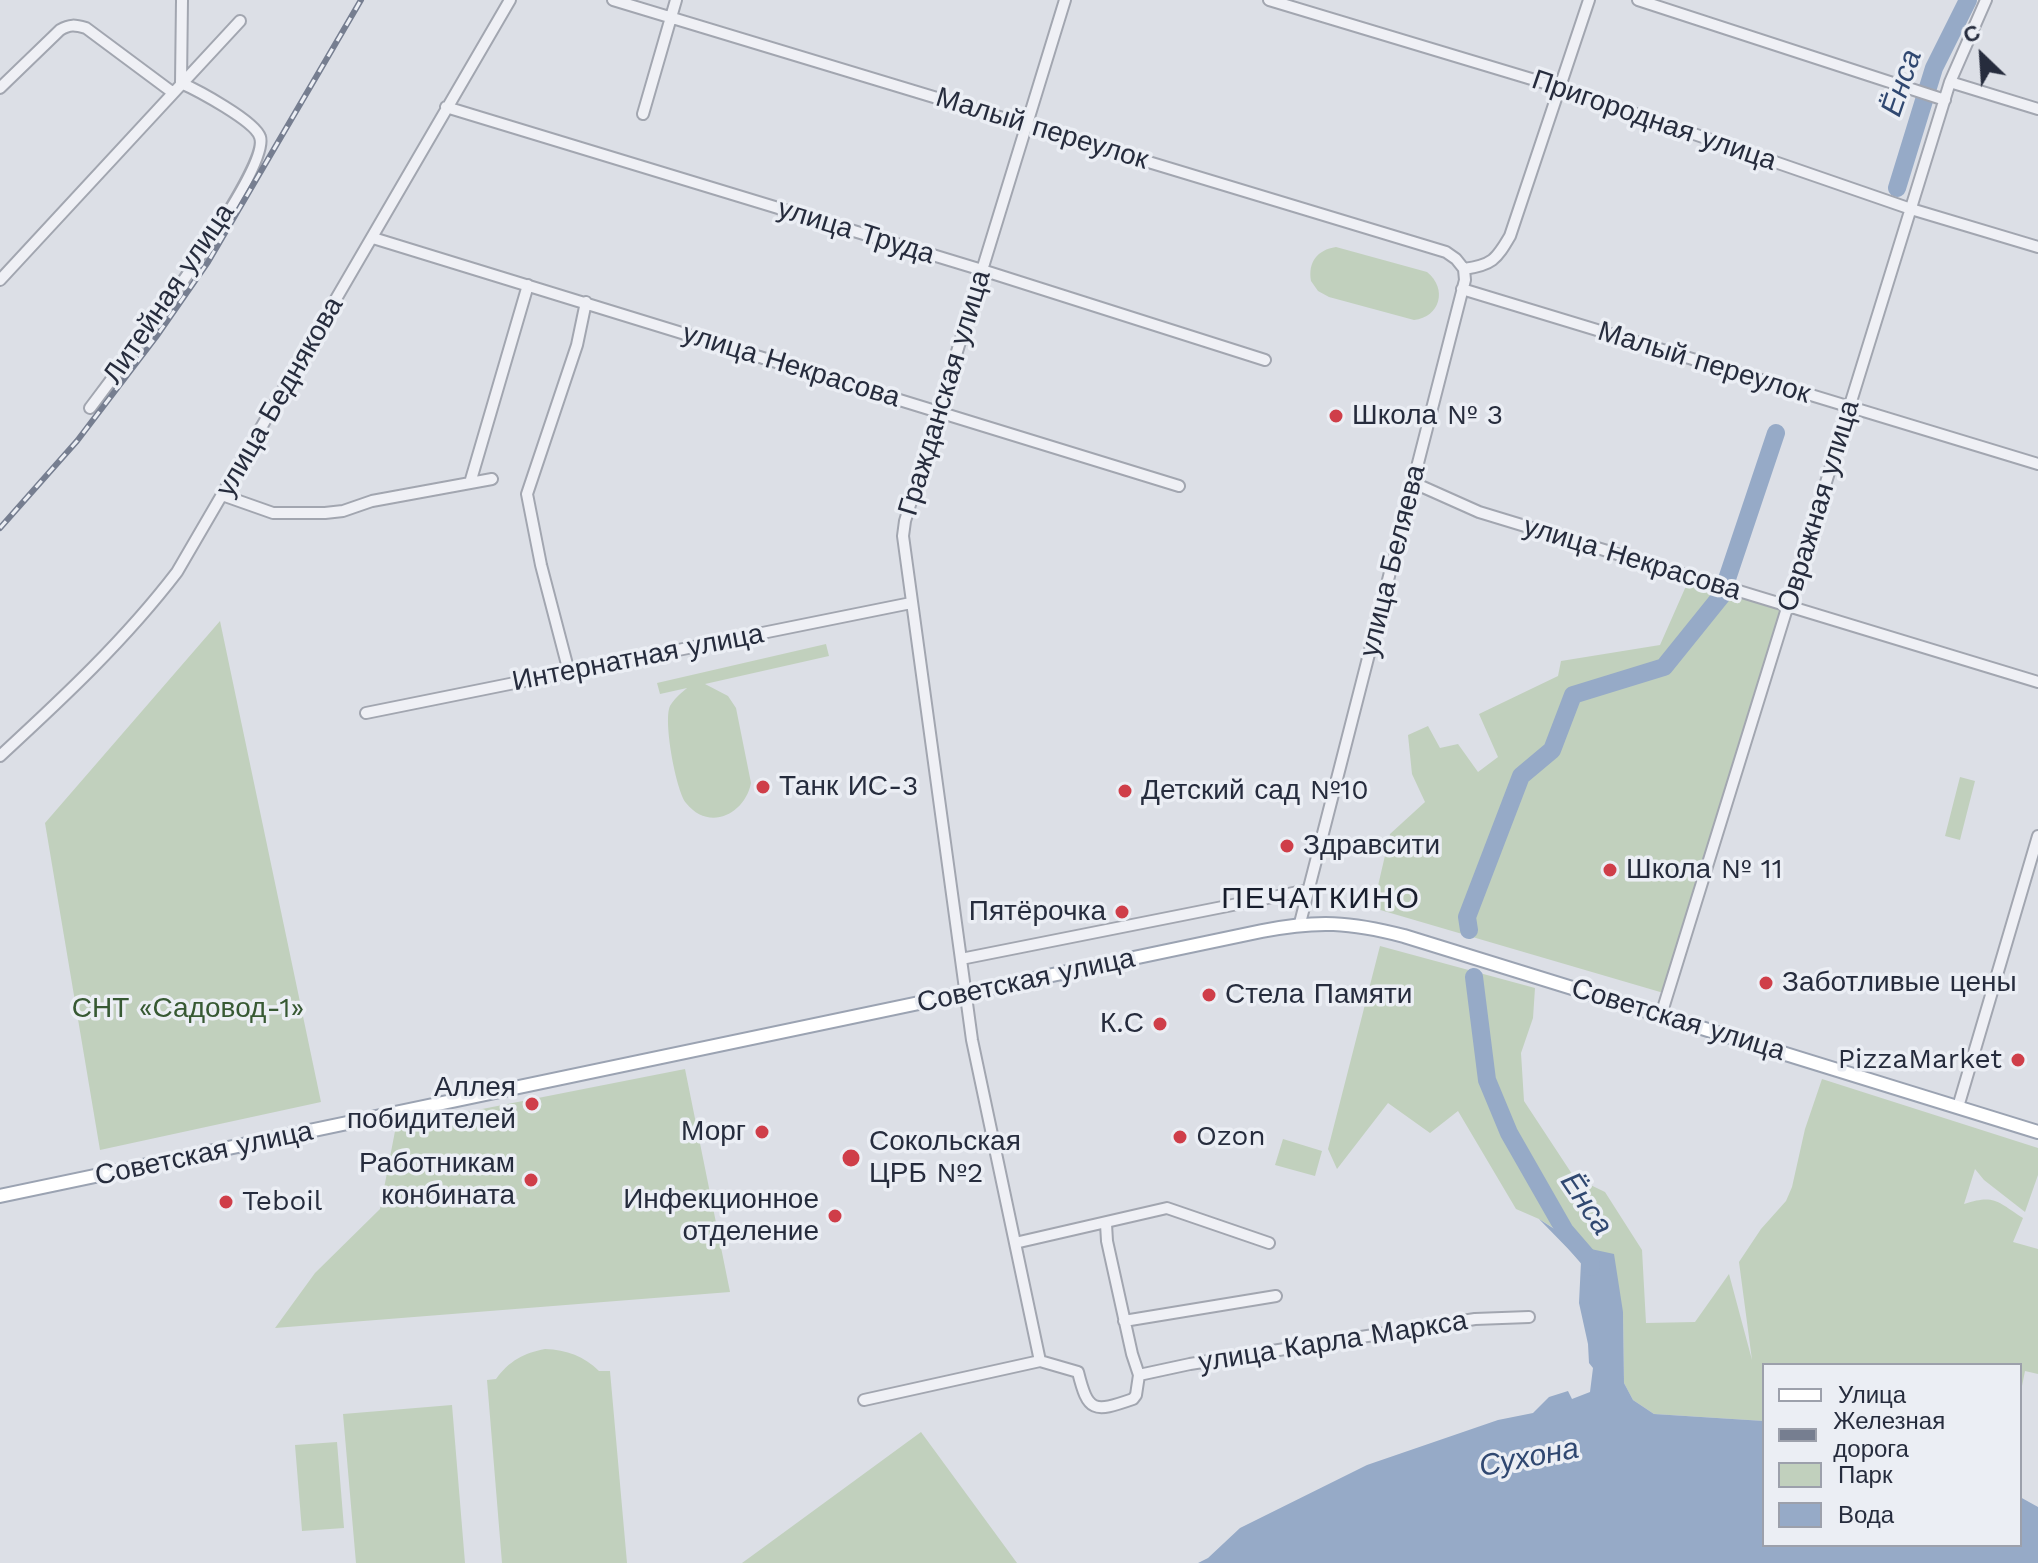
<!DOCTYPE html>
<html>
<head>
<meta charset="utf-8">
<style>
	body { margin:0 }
	#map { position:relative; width:2038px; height:1563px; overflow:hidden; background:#dcdfe6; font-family:"Work Sans",sans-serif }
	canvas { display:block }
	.legend { position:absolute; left:1762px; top:1363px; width:260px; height:184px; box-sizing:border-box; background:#ebeef4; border:2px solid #9ca0ab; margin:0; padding:10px 14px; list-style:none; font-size:24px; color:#262c3d }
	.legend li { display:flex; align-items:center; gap:16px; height:40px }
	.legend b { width:40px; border:2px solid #9ca0ab }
	.north { position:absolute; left:1942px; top:16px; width:80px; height:80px; -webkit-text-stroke:6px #ebeef4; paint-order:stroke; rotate:335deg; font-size:22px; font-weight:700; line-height:32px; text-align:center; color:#262c3d }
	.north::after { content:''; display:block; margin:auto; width:28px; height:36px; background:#262c3d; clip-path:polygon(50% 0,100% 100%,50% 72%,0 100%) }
</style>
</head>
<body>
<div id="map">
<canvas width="2038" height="1563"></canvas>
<ul class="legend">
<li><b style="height:10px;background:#fff"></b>Улица</li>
<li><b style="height:10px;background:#767e90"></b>Железная дорога</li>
<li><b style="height:22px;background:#c1d0bd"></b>Парк</li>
<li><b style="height:22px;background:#96aac7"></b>Вода</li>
</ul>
<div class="north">С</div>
</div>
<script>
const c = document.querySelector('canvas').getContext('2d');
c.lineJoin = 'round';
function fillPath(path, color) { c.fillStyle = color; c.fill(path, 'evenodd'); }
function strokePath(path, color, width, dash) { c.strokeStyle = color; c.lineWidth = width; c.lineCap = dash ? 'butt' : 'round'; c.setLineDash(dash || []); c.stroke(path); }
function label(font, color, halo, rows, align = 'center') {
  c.font = font + ' "Work Sans",sans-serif'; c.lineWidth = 7; c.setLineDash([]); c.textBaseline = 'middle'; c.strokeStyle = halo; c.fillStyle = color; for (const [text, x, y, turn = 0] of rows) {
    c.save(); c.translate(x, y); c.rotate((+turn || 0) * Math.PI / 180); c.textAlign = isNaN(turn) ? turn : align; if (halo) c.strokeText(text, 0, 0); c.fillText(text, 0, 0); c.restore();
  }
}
fillPath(new Path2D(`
	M1336,247L1427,272C1448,289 1440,317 1414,320L1329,297L1318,291L1311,281C1308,262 1317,250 1336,247Z
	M1690,577L1788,606L1667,994L1353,902L1377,890L1390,834L1425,802L1412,774L1408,735L1428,726L1440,748L1458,744L1478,772L1498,757L1479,714L1558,676L1561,661L1660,645Z
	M220,621L321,1102L100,1150L45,823Z
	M826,644L829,656L705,684L728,696L736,708L751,783C745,814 709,832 686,803C676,790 663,721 670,706C674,699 681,693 687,688L660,694L657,683Z
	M1960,777L1975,781L1960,840L1945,836Z
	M1380,946L1535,988L1533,1018L1521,1053L1524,1101L1574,1177L1605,1192L1642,1250L1646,1323L1695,1322L1729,1274L1752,1360L1739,1262L1761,1229L1786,1201L1792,1187L1805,1129L1822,1079L2038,1148V1175L2025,1212L1984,1180L1975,1169L1964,1204C1994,1194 1997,1201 2023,1218L2013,1242L2038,1249V1374L2025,1371L2020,1396V1365H1764V1421L1654,1414L1633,1400L1624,1383L1623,1312L1565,1232H1560L1539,1219L1516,1209L1458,1111L1430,1133L1388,1103L1337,1169L1328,1149Z
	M685,1069L730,1292L275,1328L315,1273L380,1209L396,1126Z
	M1283,1139L1322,1151L1315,1176L1275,1165Z
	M545,1349C567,1350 584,1356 599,1371H610L627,1563H502L487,1380L496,1379C509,1361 524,1353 545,1349Z
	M452,1405L465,1563H356L343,1414Z
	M921,1432L1017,1563H742L753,1555Z
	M337,1442L344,1528L302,1531L295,1445Z`), '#c1d0bd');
fillPath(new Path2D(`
	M1539,1219L1559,1232L1565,1231L1577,1246L1614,1254L1623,1312L1624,1383L1633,1400L1654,1414L1764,1421V1545H2020V1497L2038,1507V1563H1198L1208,1558L1240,1528L1367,1465L1498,1420L1533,1413L1549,1397L1568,1391L1572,1399L1590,1392L1593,1368L1589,1363L1588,1344L1579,1303L1581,1262Z`), '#96aac7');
strokePath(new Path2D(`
	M1897,188L1934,68L1968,0
	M1727,579L1776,433
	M1469,930L1467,917L1521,776L1552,750L1573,695L1664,667L1722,595
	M1474,977L1487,1080L1509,1133L1565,1231L1590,1260L1591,1267`), '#96aac7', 18);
const minor = new Path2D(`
	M613,0L1446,252L1456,259L1464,269
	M1269,0L1558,87L1911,209L2038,247
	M1638,0L1945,100
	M1950,82L2038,109
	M0,88L60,30C70,24 75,25 86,28L172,92
	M446,107L982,270L1265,360
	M643,114L676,0
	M373,238L1179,486
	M0,280L240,21
	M1462,289L2038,464
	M90,408C117,372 272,170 260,137C255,121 197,90 181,83L182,0
	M470,483L528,285
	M1414,483L1479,512L2038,682
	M222,495L273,513H325L343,511L372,501L492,479
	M569,672L541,565L527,494L577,345L586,302
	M366,713L911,603
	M0,756C63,698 125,640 177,572L510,0
	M1300,923L1465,280L1464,269C1492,265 1496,260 1510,236L1589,0
	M961,959L1308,890
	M1661,1015L1950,82L1986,0
	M1958,1107L2038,836
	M1015,1243L1167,1208L1269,1243
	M1124,1321L1276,1296
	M1040,1361L972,1040L903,536L905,521L1065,0
	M1139,1375L1190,1364L1475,1319L1529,1317
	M864,1400L1040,1361L1078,1372C1088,1412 1093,1413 1133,1399L1136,1395L1139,1375L1132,1354L1107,1241L1106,1224`);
const major = new Path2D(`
	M0,1196L1262,931C1318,920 1350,922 1404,936L2038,1132`);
strokePath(minor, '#a2a6b0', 14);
strokePath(major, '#9ba3b2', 16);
strokePath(minor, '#eff0f5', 10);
strokePath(major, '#fff', 12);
const rail = new Path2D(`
	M0,528L77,441L156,337L208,262L361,0`);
strokePath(rail, '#767e90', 6);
strokePath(rail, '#ebeef4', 3, [9]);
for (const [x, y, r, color] of [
	[1336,416,8,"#cf3e49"],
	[763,787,8,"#cf3e49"],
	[1125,791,8,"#cf3e49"],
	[1287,846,8,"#cf3e49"],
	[1610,870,8,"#cf3e49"],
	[1122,912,8,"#cf3e49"],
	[1766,983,8,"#cf3e49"],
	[1209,995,8,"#cf3e49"],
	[1160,1024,8,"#cf3e49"],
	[2018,1060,8,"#cf3e49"],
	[532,1104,8,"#cf3e49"],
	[762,1132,8,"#cf3e49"],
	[1180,1137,8,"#cf3e49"],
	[851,1158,10,"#cf3e49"],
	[531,1180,8,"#cf3e49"],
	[226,1202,8,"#cf3e49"],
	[835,1216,8,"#cf3e49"]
]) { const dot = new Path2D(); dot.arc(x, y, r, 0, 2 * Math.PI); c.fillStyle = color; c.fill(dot); strokePath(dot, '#ebeef4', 3); }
label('28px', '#262c3d', '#ebeef4', [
	["Пригородная улица",1654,121,19],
	["Малый переулок",1042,129,17],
	["улица Труда",856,232,17],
	["Литейная улица",169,294,-56],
	["Малый переулок",1704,363,17],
	["улица Некрасова",791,366,17],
	["Гражданская улица",945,393,-73],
	["улица Беднякова",280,397,-60],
	["Овражная улица",1819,506,-73],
	["улица Некрасова",1632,559,17],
	["улица Беляева",1393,561,-76],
	["Интернатная улица",638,658,-11],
	["Советская улица",1026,981,-12],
	["Советская улица",1678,1020,17],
	["Советская улица",204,1154,-12],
	["улица Карла Маркса",1333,1342,-9]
]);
label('28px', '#262c3d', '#ebeef4', [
	["Школа № 3",1352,416],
	["Танк ИС-3",779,787],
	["Детский сад №10",1141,791],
	["Здравсити",1303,846],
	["Школа № 11",1626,870],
	["Пятёрочка",1106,912,"right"],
	["Заботливые цены",1782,983],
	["Стела Памяти",1225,995],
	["К.С",1144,1024,"right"],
	["PizzaMarket",2002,1060,"right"],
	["Аллея",516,1088,"right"],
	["побидителей",516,1120,"right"],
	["Морг",746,1132,"right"],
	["Ozon",1196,1137],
	["Сокольская",869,1142],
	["ЦРБ №2",869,1174],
	["Работникам",515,1164,"right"],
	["конбината",515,1196,"right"],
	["Инфекционное",819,1200,"right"],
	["отделение",819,1232,"right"],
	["Teboil",242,1202]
], 'left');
label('28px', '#375933', '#ebeef4', [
	["СНТ «Садовод-1»",188,1009]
]);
label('italic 30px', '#304871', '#ebeef4', [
	["Ёнса",1902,83,-71],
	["Ёнса",1586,1204,56],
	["Сухона",1529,1458,-11]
]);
c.letterSpacing = '2px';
label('30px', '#181e2d', '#ebeef4', [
	["ПЕЧАТКИНО",1321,899]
]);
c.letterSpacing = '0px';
</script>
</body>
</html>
